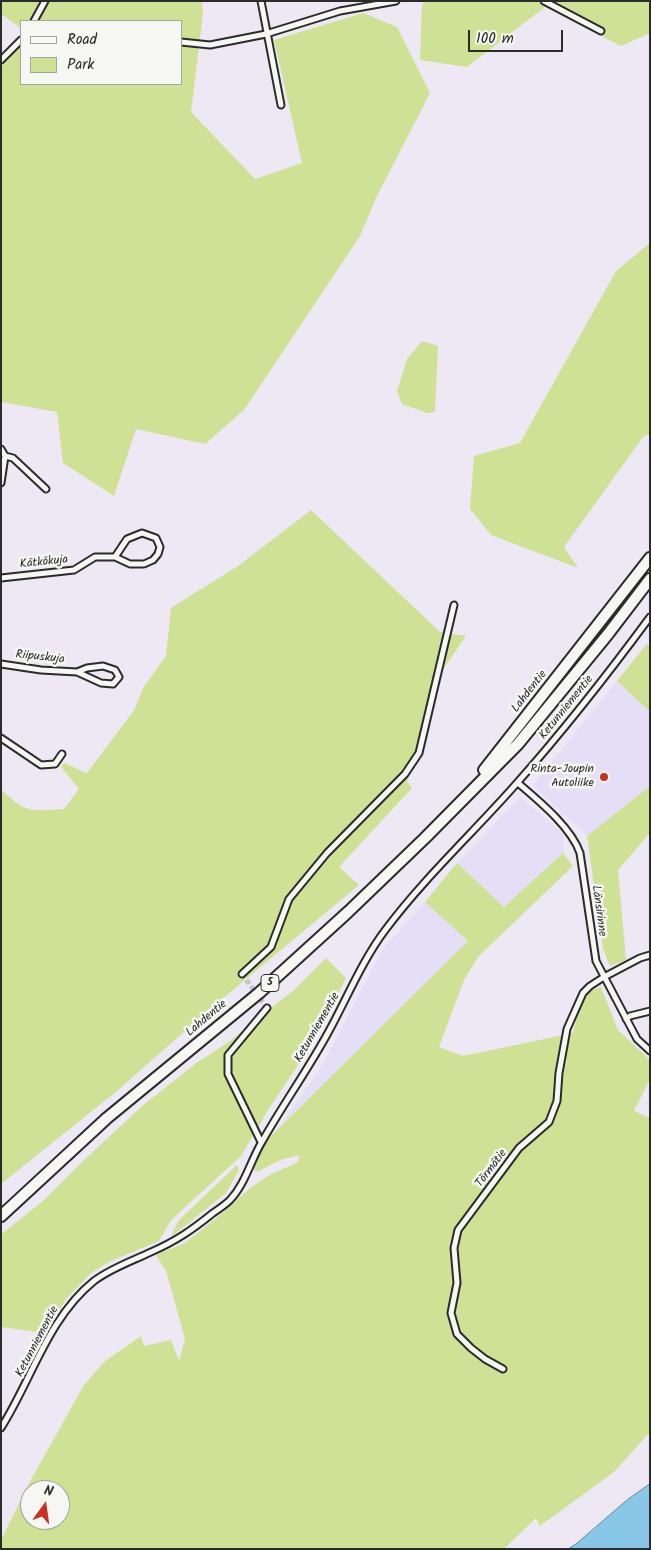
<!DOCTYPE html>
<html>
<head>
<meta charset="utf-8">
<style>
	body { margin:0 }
	#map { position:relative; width:651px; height:1550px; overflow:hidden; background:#ede8f4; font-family:Kalam,sans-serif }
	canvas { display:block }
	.frame { position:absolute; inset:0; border:2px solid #2b2b2b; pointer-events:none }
	.legend { position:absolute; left:20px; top:20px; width:162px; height:65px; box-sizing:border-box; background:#f6f6f2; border:1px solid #a5a5a2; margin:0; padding:6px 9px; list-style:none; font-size:15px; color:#2b2b2b }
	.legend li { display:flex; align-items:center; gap:10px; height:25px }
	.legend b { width:25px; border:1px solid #a5a5a2 }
	.north { position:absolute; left:20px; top:1480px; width:50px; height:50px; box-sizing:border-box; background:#f6f6f2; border:1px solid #a5a5a2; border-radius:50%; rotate:14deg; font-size:14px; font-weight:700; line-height:20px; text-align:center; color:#2b2b2b }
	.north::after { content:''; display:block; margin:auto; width:18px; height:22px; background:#c8321e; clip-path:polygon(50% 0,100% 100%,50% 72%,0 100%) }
	.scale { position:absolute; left:468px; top:30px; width:95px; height:22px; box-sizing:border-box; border:2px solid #2b2b2b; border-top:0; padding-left:6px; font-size:15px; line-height:18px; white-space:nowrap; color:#2b2b2b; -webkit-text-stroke:4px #f6f6f2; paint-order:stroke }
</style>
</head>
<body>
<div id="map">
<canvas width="651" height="1550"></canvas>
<div class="frame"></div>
<ul class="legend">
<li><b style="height:6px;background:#f6f6f2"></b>Road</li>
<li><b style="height:14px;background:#cfe195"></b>Park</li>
</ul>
<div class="north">N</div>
<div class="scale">100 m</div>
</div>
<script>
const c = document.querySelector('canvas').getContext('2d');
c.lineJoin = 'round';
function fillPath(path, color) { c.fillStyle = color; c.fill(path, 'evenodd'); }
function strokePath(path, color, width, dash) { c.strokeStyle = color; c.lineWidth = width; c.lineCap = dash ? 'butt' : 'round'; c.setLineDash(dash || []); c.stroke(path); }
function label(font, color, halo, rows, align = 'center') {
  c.font = font + ' Kalam,sans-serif'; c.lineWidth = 5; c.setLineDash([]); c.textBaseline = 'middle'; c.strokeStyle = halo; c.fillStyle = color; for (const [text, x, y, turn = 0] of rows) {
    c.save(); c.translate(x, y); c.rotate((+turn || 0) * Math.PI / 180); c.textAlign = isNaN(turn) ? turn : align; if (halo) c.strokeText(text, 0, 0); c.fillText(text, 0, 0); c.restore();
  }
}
fillPath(new Path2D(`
	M617,681L650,712V786L587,836L533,785Z
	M520,797L564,834L563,853L504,907L457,863Z
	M425,902L469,941L278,1129L322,1066L382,950Z`), '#e6def6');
fillPath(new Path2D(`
	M1,1H202L203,13L191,112L255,179L302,163L274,40L363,13L397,27L430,93L376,198L360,236L244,410L205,444L136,429L114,496L63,463L57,412L1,402V60L21,40V84H181V21H21V28L1,14Z
	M426,1H650V33L621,46L545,7L467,67L420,60L422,4Z
	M650,243V434L643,437L564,547L578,568L491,535L470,509L474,456L520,443L616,271Z
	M422,341L438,346L435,412L427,413L402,404L397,391L407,359Z
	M311,510L440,632L466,636L437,678L407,781L412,788L339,867L359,885L210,1009L117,1091L1,1184V789C26,814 31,811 64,809L79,789L61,767L64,763L87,773L135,709L143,688L166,656L171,608L238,566Z
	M650,640L647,644L650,647V712L617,681Z
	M650,786V833L618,870L626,960L610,966L603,949L587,836Z
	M563,853L573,866L478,957L464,980L439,1047L463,1056L573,1033C576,1022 580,998 590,991C593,989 598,988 601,987L618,1030L650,1060V1079L634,1111L650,1118V1432L614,1472L540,1526L536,1518L504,1549H1V1540L28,1485L84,1385L104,1362L141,1336L144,1346L171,1340L179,1361L185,1339L166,1271L156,1255L185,1243L225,1211L250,1188L273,1173L297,1163L300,1155L280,1160L257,1172L254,1170V1165L267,1140L468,941L425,902L457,863L504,907ZM30,1490H60V1520H30Z
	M326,958L346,978L314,1041L270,1107L241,1156L171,1220L159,1241L111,1261L91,1273L66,1299L45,1333L1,1327V1235L4,1232L43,1201L83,1161L141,1107L195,1064L230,1041L295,989Z
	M237,1165L239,1170L226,1193L171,1237L178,1221Z`), '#cfe195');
const water = new Path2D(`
	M650,1484V1549H568L576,1544L627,1500Z`);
fillPath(water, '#88c7e8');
strokePath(water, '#63899c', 1);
strokePath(new Path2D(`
	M242,974L267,1008`), '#c6c2cc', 5, [5, 2.5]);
const street = new Path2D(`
	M261,1L281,105
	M544,1L601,31
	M34,21L45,1
	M181,42L210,45L266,34L340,11L396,1
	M1,60L21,40
	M1,449L5,456L1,483
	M5,456L13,458L46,489
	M1,578L74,570L95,557H115L130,564H144L153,560L158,554L160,547L156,538L142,533L127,539L115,557
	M1,664L41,670L77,672L87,668L103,666L115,670L119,677L113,684L101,683L77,672
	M1,738L41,765L55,764L62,754
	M518,783C539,801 571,827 580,853L596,961L637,1039L650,1051
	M242,974L271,947L289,899L327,853L405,774L419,753L454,605
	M626,1019L630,1016L650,1011
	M261,1142L228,1074V1055L267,1008
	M503,1369L485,1359L471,1348L457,1334L451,1313L457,1283L454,1248L458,1230L519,1148L549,1122L557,1101L559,1073L567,1029L583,993L590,986L604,977L640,958L650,955
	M1,1428C32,1379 48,1318 94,1281C111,1268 132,1261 151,1252C176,1241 192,1230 213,1213C219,1209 225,1205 230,1200C246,1183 251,1159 263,1140C284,1103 309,1068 329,1031C347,998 363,959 386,929C425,877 474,832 517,783C564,730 608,674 650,617`);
const highway = new Path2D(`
	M484,770L650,558
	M1,1216L107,1118L259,993L348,912L425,838L518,744L608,634L650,579`);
strokePath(street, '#2b2b2b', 9);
strokePath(highway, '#2b2b2b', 14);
strokePath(street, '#f6f6f2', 5);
strokePath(highway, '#f6f6f2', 10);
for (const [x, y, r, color] of [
	[604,777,5,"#c8321e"]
]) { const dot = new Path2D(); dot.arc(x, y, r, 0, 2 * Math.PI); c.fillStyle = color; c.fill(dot); strokePath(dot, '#f6f6f2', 2); }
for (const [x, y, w] of [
	[270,983,18]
]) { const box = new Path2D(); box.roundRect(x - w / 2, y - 8.5, w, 17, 4); c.fillStyle = '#f6f6f2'; c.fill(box); strokePath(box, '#2b2b2b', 1); }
label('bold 11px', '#2b2b2b', null, [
	["5",270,983]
]);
label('12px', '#2b2b2b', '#f6f6f2', [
	["Kätkökuja",44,563,-6],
	["Riipuskuja",40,658,6],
	["Lahdentie",530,692,-52],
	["Ketunniementie",567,708,-51],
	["Länsirinne",598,911,82],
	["Lahdentie",207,1019,-40],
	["Ketunniementie",318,1028,-60],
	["Törmätie",492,1169,-53],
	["Ketunniementie",38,1342,-62]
]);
label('12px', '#2b2b2b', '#f6f6f2', [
	["Rinta-Joupin",594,770],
	["Autoliike",594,784]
], 'right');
</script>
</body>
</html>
